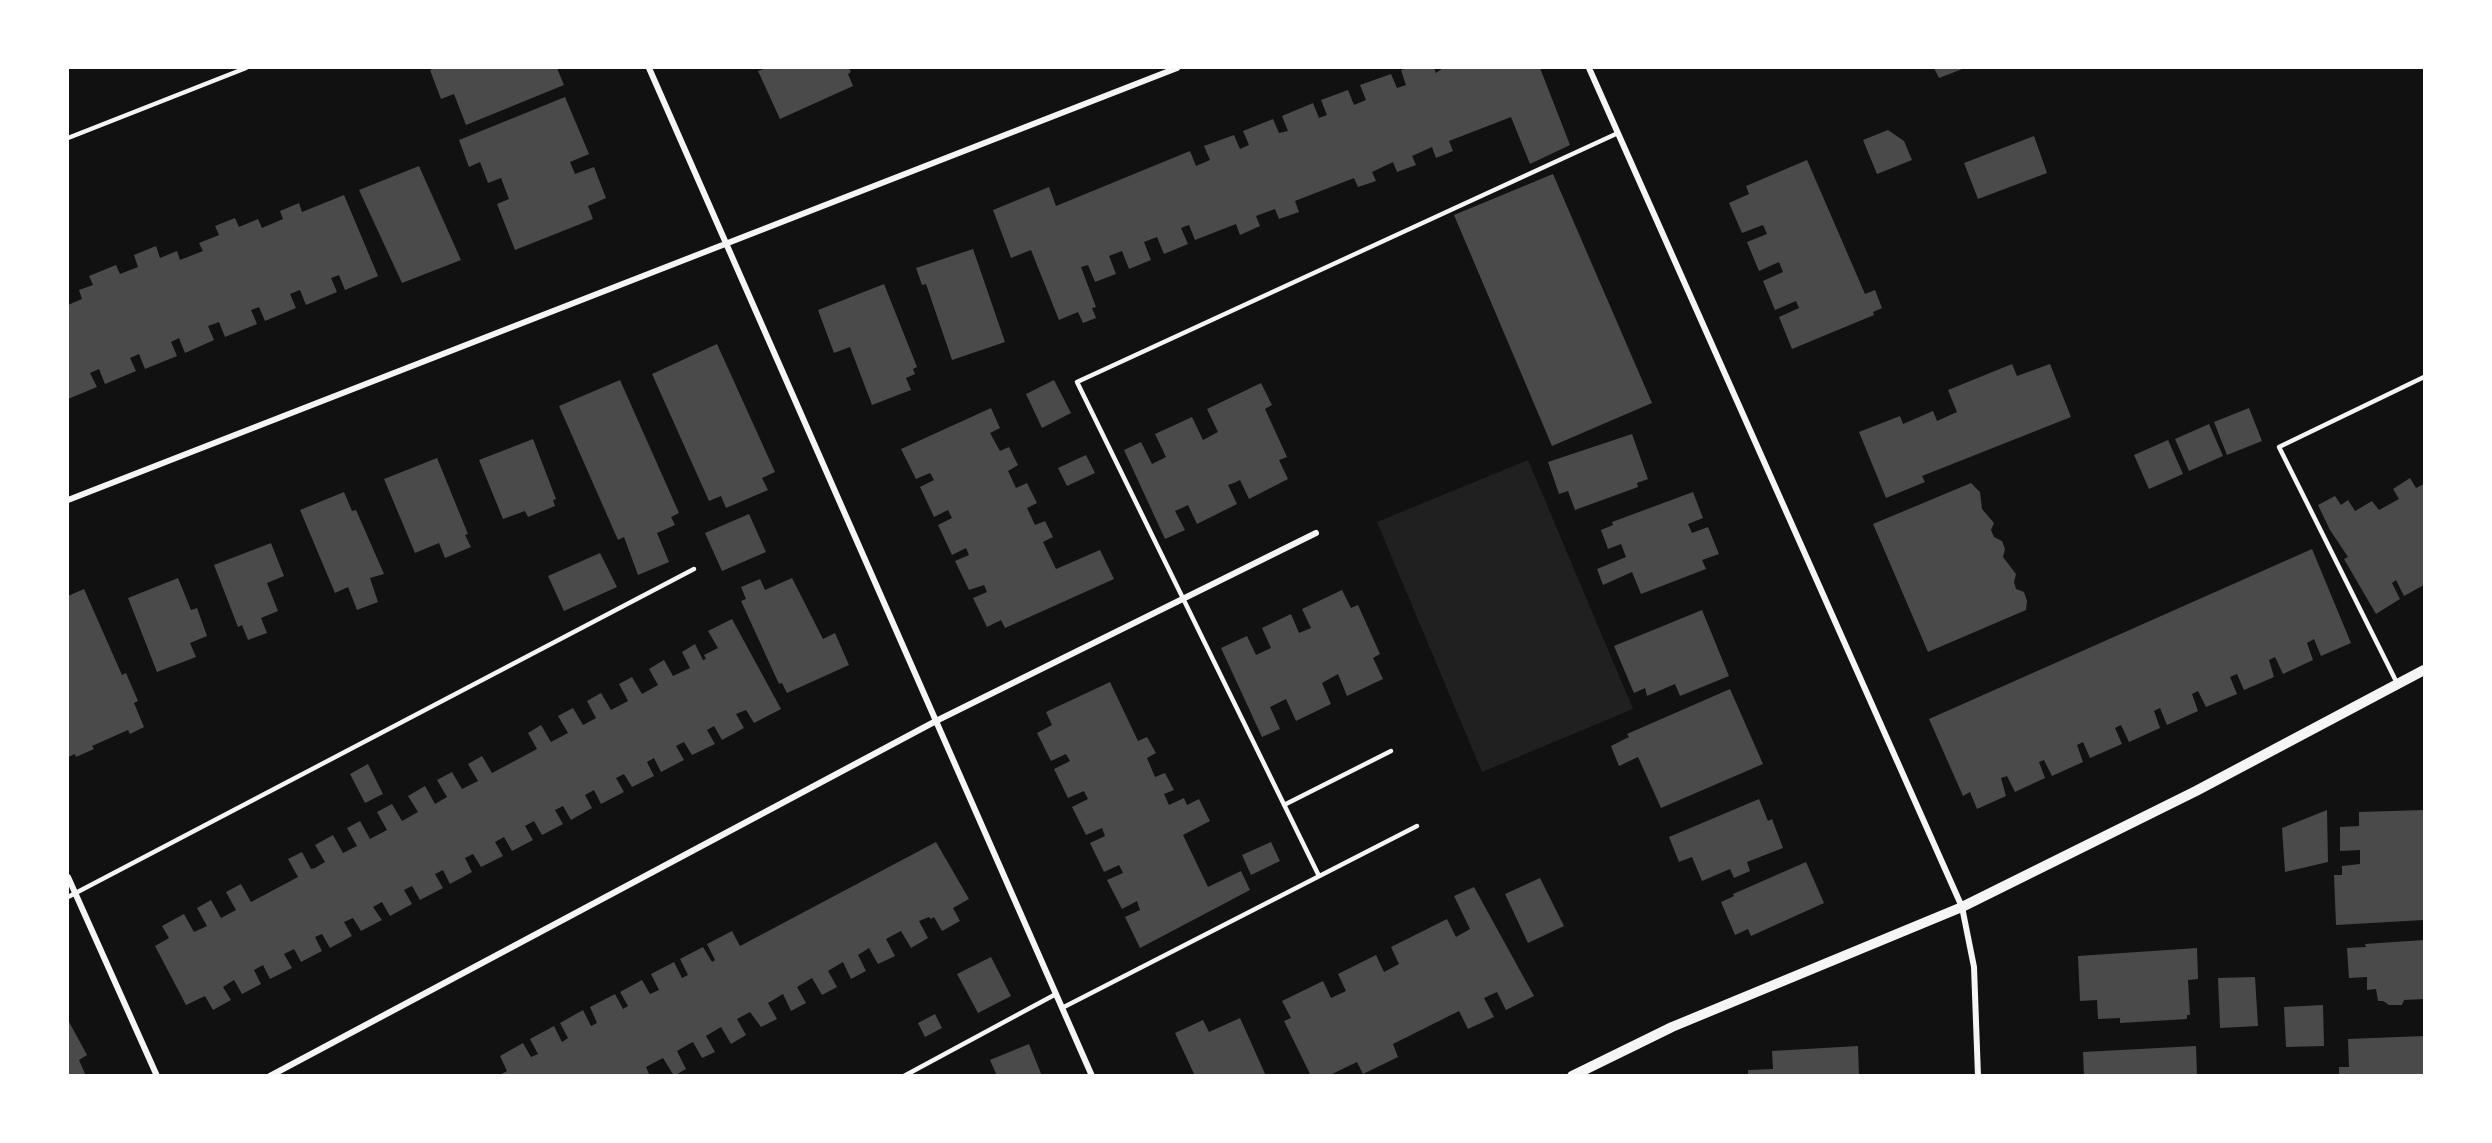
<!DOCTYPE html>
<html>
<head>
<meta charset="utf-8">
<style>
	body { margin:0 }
	#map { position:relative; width:2492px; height:1143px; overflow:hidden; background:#111; font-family:Raleway,sans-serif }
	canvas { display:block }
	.frame { position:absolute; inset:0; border:69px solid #fff; pointer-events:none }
</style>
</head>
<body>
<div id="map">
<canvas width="2492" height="1143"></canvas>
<div class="frame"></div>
</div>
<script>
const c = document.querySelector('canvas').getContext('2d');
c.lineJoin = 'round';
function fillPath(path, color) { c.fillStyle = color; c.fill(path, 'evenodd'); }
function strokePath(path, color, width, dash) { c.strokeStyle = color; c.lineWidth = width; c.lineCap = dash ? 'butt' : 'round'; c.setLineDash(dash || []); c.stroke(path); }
fillPath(new Path2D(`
	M1528,460L1633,709L1482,772L1377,522Z`), '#202020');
fillPath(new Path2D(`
	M436,68H557L564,85L466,125L454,94L441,99L430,70Z
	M766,68H849L851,72L848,74L853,86L780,119L758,71Z
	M1407,68H1434L1436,73L1443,68H1540L1570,145L1530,164L1511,117L1449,141L1453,151L1436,158L1432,147L1412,156L1416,165L1397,172L1393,162L1372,172L1376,181L1358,187L1354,178L1295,201L1299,212L1279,219L1275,209L1256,216L1260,226L1240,235L1236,224L1195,240L1189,225L1186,226L1181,228L1188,244L1164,254L1157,237L1144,242L1151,260L1129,269L1122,251L1109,256L1116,274L1095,282L1088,265L1081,267L1096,307L1092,308L1096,318L1083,323L1078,312L1059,320L1031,250L1011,258L993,210L1049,187L1056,206L1190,151L1196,166L1210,160L1204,146L1234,135L1240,149L1249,145L1243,131L1273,119L1279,133L1288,131L1282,116L1313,103L1319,118L1327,115L1321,100L1348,90L1354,105L1366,100L1360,85L1391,74L1397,88L1406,85L1401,70Z
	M1934,68H1965L1939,78Z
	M565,97L589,154L570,162L575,174L594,167L606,198L588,206L593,219L515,250L497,204L509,199L501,178L488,183L480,162L469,167L459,140Z
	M1888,130L1904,141L1912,160L1877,174L1863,140Z
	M2034,136L2047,173L1978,199L1964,163Z
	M1807,160L1865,294L1875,290L1882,308L1873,312L1874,315L1792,349L1779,317L1799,308L1796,301L1775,310L1763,281L1783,272L1779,262L1759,271L1747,242L1767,234L1763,225L1742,233L1729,203L1749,194L1746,186Z
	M419,166L461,260L402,283L359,190Z
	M1553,174L1652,403L1552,446L1454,215Z
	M344,195L378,276L345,290L339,275L331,278L337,292L306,305L300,290L290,294L296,308L265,321L259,307L251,310L257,324L225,337L219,322L208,326L214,340L185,353L179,338L171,342L177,356L145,369L139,354L130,358L136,371L105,384L99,369L90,373L97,387L68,399V305L82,299L79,290L93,285L89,276L116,265L120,274L138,267L134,255L156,246L160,258L177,251L180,260L203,251L199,243L219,235L215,226L235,218L239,227L258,219L262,228L283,219L280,211L299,203L302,212Z
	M973,249L1005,342L952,360L926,284L922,285L916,268Z
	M884,284L917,367L913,369L915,374L906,378L911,390L872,405L850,347L834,353L818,310Z
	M717,344L775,472L762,478L768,490L726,508L721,496L709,501L652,374Z
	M2012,364L2017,376L2050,364L2071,417L1922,476L1925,482L1886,498L1859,432L1900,416L1903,424L1933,411L1937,421L1957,412L1948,390Z
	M620,380L679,513L671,517L675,525L657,533L669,562L638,575L624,537L618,540L559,406Z
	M1054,380L1071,413L1042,428L1026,394Z
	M1261,383L1272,405L1265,409L1287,457L1279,460L1288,479L1249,499L1240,480L1234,483L1228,485L1237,504L1197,524L1188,505L1182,508L1175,511L1185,530L1165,539L1124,450L1141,442L1152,464L1166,457L1155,434L1192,417L1203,440L1218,432L1207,409Z
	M991,408L1000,428L990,433L1000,451L1009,447L1018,465L1008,471L1016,488L1027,483L1037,503L1027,508L1035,525L1045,521L1053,537L1043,542L1056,569L1100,550L1114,579L1005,628L1001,620L987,627L973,598L987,592L984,585L969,590L955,561L969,555L966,548L952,555L938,525L952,518L948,510L934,517L920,487L934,480L930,473L916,479L901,449Z
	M2249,408L2262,441L2227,455L2214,422Z
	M2209,424L2223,456L2189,471L2175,439Z
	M1632,434L1648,479L1637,483L1638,487L1575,510L1568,491L1559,494L1548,462Z
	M533,439L556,499L553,500L555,506L528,517L525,511L503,519L479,460Z
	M2168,440L2183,474L2149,489L2134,455Z
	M1086,455L1095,473L1067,486L1058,468Z
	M437,458L468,534L465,535L471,547L445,558L439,543L415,553L384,479Z
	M2410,478L2416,488L2424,484V585L2404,596L2396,580L2392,583L2400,599L2376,614L2344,559L2348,557L2330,530L2318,505L2335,496L2341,505L2348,500L2355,511L2372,501L2379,510L2399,499L2393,489Z
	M1971,483L1980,492L1982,509L1994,523L1991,530L1994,537L2002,541L2005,549L2003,557L2016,574L2014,582L2016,589L2024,592L2027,601L2026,610L1928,652L1873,524Z
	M344,492L352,511L356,510L384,574L370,578L378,602L357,610L348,587L335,593L300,510Z
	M1693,492L1703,518L1688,524L1692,533L1708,527L1719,554L1702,560L1706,569L1641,594L1632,572L1603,585L1597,569L1626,557L1621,544L1608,549L1601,530L1613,525L1612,522Z
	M749,514L766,552L722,571L705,533Z
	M271,543L284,576L267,583L278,611L261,618L267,633L248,640L242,625L238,627L214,565Z
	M2312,549L2351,643L2321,656L2314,639L2307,643L2313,660L2283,674L2275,657L2269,660L2274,677L2244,690L2237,674L2230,677L2237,694L2206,707L2198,691L2192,694L2198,711L2167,725L2160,708L2154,711L2160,728L2129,742L2121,725L2115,728L2122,744L2090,758L2083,742L2077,745L2083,762L2052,776L2044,760L2039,762L2045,778L2015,792L2007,776L2001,778L2006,796L1977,809L1970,792L1963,796L1929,719Z
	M600,553L617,587L564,611L548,576Z
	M178,578L191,610L197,608L207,636L190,643L196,657L157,672L128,598Z
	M792,578L823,639L835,633L849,665L787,693L782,683L779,684L741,601L746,599L741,587L760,579L765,590Z
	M84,589L122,675L126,673L138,701L134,703L144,727L130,734L128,730L92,746L94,749L76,757L75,754L68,757V596Z
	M1342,590L1351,608L1358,605L1380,654L1373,658L1383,679L1347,696L1338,674L1322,683L1331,704L1296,721L1286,699L1270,707L1280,729L1262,737L1221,648L1247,636L1256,655L1271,648L1262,628L1291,614L1299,633L1311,628L1302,609Z
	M1702,610L1729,676L1680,696L1675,684L1647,696L1645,688L1634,693L1614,646Z
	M732,619L781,709L754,723L746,710L736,714L744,728L722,740L714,726L707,730L715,744L692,755L684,742L676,746L684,760L661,772L654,758L647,762L654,776L632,787L624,774L616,778L624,792L601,804L594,790L585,795L592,808L571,820L563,806L555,810L563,824L542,835L534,821L525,826L533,840L512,851L504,837L495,842L503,856L481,867L473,854L465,858L472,872L450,884L443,870L435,874L443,888L420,900L412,886L404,890L412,904L390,916L382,902L373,907L382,920L361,931L353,918L344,922L352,936L330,948L322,934L315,937L322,951L301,962L294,949L284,954L292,968L270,979L263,965L254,970L261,984L242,994L234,980L223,987L231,1000L213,1010L205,996L186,1005L155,946L169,938L162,926L184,914L194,932L207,926L197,908L211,900L221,918L236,910L226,892L241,884L251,902L298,877L288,859L302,852L311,869L315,868L325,862L315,845L333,835L343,853L357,846L347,828L360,821L370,839L387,830L377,812L392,804L402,821L418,812L408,796L425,786L435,804L447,797L437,780L452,772L462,789L478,781L468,764L482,756L492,773L537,749L528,733L541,725L551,742L568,733L558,716L573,708L583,725L596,718L587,701L601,693L611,710L628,701L619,684L632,677L642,694L658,685L649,669L664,660L673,676L690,668L682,652L695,644L703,660L706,659L704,655L718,648L708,631Z
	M1110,682L1138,741L1147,737L1156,753L1147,758L1155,777L1165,773L1174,790L1164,794L1169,805L1184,798L1187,805L1199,799L1210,821L1183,835L1208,887L1241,871L1250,890L1140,948L1125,917L1140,910L1137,901L1122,909L1107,880L1123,873L1119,865L1104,872L1090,843L1105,836L1102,828L1086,835L1072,807L1088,799L1084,791L1068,798L1054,769L1070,761L1066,754L1051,761L1037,733L1052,725L1046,712Z
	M1730,689L1763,764L1661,808L1638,757L1619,766L1611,746L1629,737L1627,734Z
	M368,764L383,794L365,803L350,774Z
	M1759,799L1768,821L1772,819L1783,848L1747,862L1750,871L1734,878L1730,869L1702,881L1692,857L1679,862L1669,837Z
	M2327,810L2328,862L2285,872L2282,828Z
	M2424,810V920L2336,925L2334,875H2342V866L2360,864V850L2340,851V827L2359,826V812Z
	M936,842L969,899L953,908L960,921L942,931L934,917L931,919L929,917L919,921L928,938L911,948L901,931L886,939L895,956L878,964L869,948L858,955L866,971L851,979L843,962L828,971L837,987L822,995L812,978L797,987L806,1003L791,1011L783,994L768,1003L777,1019L761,1027L750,1012L737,1019L746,1035L731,1044L721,1027L706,1036L715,1052L702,1058L693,1042L689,1044L677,1051L686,1069L674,1076L663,1058L646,1067L650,1076H498L507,1071L500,1056L523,1043L531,1057L538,1054L530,1039L554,1026L562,1042L568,1038L560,1023L583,1010L591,1026L597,1023L590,1007L615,994L623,1009L628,1006L620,992L642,980L650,994L659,990L651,974L674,962L682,978L688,975L680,959L703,947L712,962L715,960L707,944L711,942L732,931L740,946Z
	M1271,842L1280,861L1251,875L1242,855Z
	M1806,862L1824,903L1751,936L1748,929L1735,935L1721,902L1734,896L1733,894Z
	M1540,878L1564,926L1528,943L1505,894Z
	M1474,887L1534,996L1506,1010L1497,992L1484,998L1494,1017L1468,1029L1459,1011L1393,1044L1398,1057L1363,1074L1357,1062L1328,1076H1311L1284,1021L1291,1018L1282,1001L1323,981L1331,998L1346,991L1338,974L1376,955L1384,972L1399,964L1391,947L1447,919L1456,937L1470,929L1454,896Z
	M2424,940V999L2404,1000L2402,1005H2389L2383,1001H2378L2376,989L2367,990V977L2349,978L2347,948L2366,947L2365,944Z
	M2197,948L2198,979L2188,980L2190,1015H2187V1019L2120,1023V1018L2098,1019L2097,1000L2080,1001L2078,956Z
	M991,957L1011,996L978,1013L957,974Z
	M2255,977L2258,1026L2220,1028L2218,978Z
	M2323,1005L2324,1046L2286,1047L2284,1007Z
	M935,1014L942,1028L925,1037L918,1023Z
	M1240,1018L1266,1076H1195L1175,1033L1203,1020L1209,1032Z
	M68,1020L87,1055L79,1060L86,1076H68Z
	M2424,1036V1076H2339V1067H2349L2348,1039Z
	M1029,1044L1042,1076H997L990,1060Z
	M1858,1046L1859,1076H1748V1070L1773,1069L1772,1051Z
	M2196,1046L2197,1076H2084L2083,1052Z`), '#4a4a4a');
strokePath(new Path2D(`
	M68,138L246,68
	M2397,683L2279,447L2424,377
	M1284,805L1391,751
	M1319,876L1077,382L1618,133
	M68,897L694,569
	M1062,1008L1417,826
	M904,1076L1056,994`), '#f5f5f5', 4.5);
strokePath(new Path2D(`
	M649,68L1092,1076
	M1589,68L1962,907L1974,967L1978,1076
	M68,500L1177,68
	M68,877L157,1076
	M270,1076L936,721L1316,533`), '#f5f5f5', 6);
strokePath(new Path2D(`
	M1572,1076L1672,1027L1962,907L2196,791L2424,670`), '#f5f5f5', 10);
</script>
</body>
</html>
